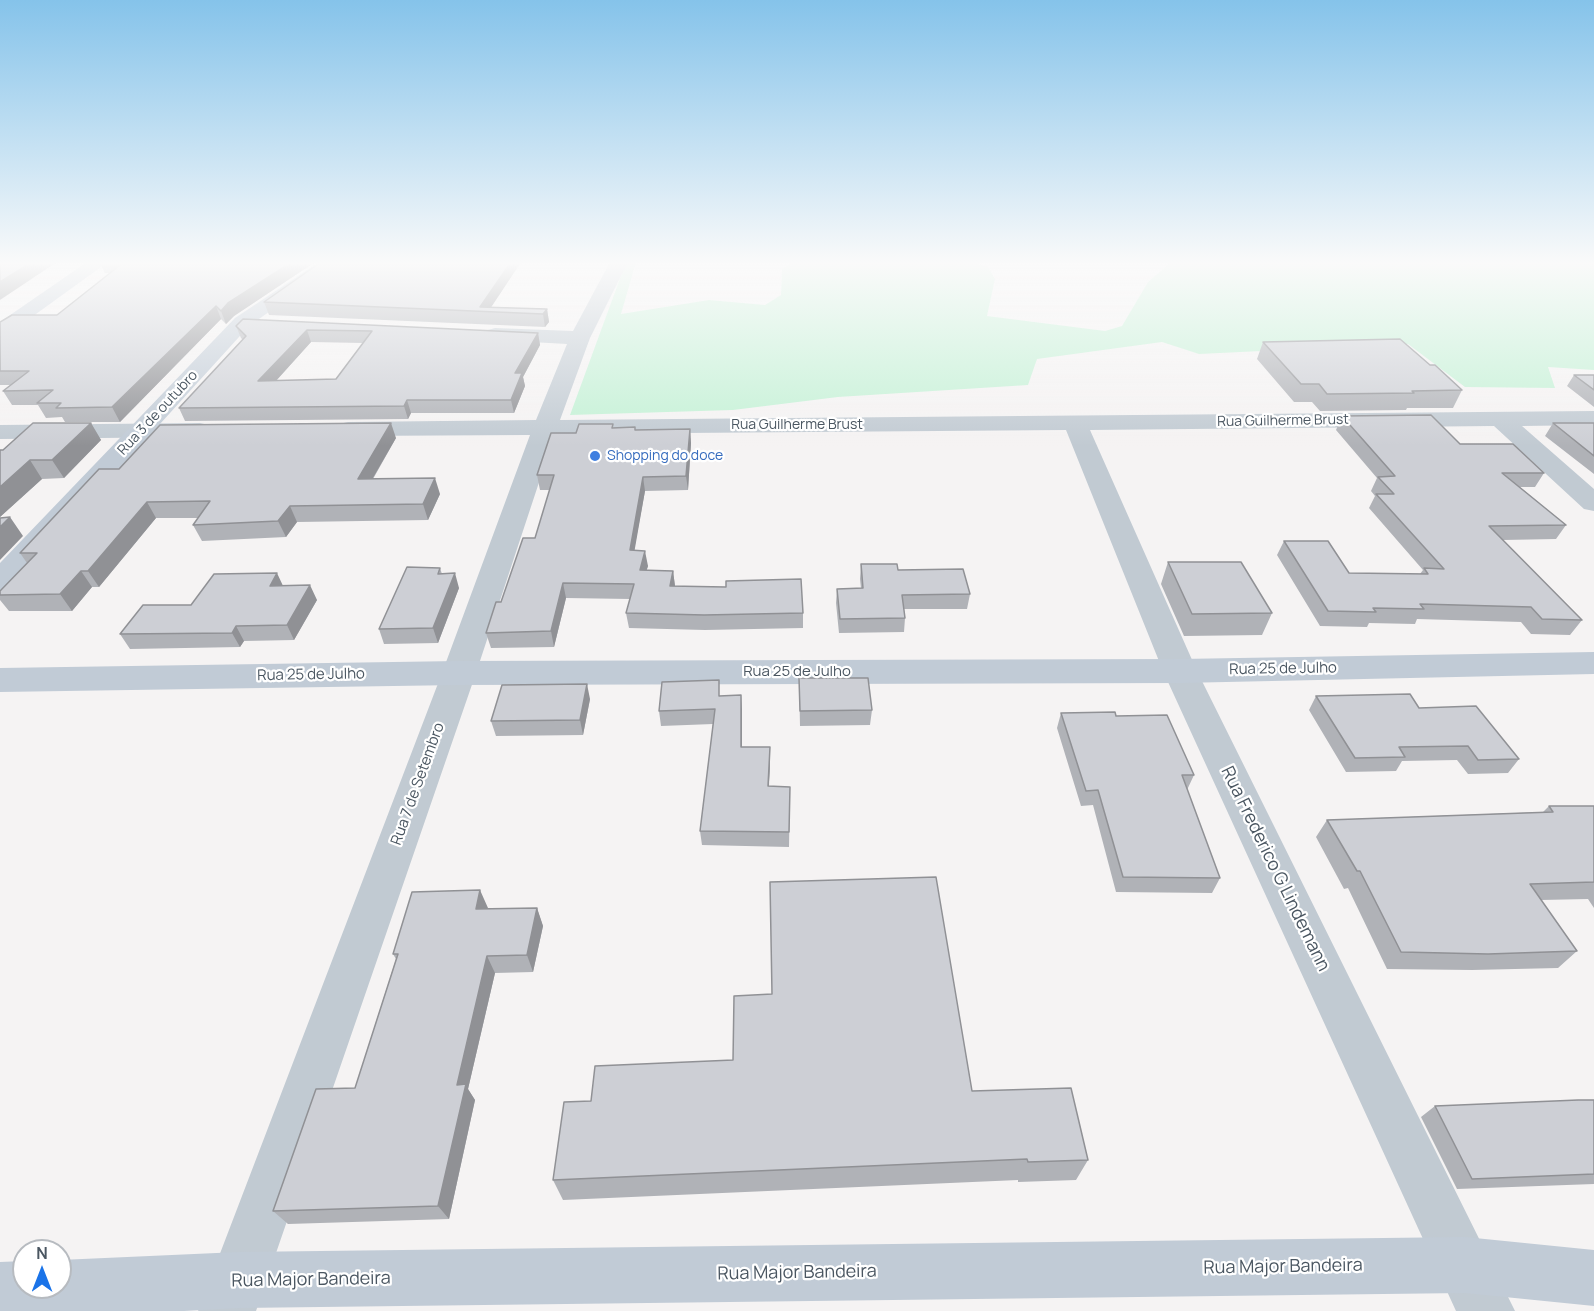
<!DOCTYPE html>
<html>
<head>
<meta charset="utf-8">
<style>
	body { margin:0 }
	#map { position:relative; width:1594px; height:1311px; overflow:hidden; background:#f5f3f3; font-family:Manrope,sans-serif }
	canvas { display:block }
	.north { position:absolute; left:12px; top:1239px; width:60px; height:60px; box-sizing:border-box; background:#fff; border:2px solid #b7bbc0; border-radius:50%; rotate:0deg; font-size:16px; font-weight:700; line-height:24px; text-align:center; color:#4a5661 }
	.north::after { content:''; display:block; margin:auto; width:21px; height:27px; background:#1a73e8; clip-path:polygon(50% 0,100% 100%,50% 72%,0 100%) }
</style>
</head>
<body>
<div id="map">
<canvas width="1594" height="1311"></canvas>
<div class="north">N</div>
</div>
<script>
const c = document.querySelector('canvas').getContext('2d');
c.lineJoin = 'round';
function fillPath(path, color) { c.fillStyle = color; c.fill(path, 'evenodd'); }
function strokePath(path, color, width, dash) { c.strokeStyle = color; c.lineWidth = width; c.lineCap = dash ? 'butt' : 'round'; c.setLineDash(dash || []); c.stroke(path); }
function label(font, color, halo, rows, align = 'center') {
  c.font = font + ' Manrope,sans-serif'; c.lineWidth = 4.5; c.setLineDash([]); c.textBaseline = 'middle'; c.strokeStyle = halo; c.fillStyle = color; for (const [text, x, y, turn = 0] of rows) {
    c.save(); c.translate(x, y); c.rotate((+turn || 0) * Math.PI / 180); c.textAlign = isNaN(turn) ? turn : align; if (halo) c.strokeText(text, 0, 0); c.fillText(text, 0, 0); c.restore();
  }
}
fillPath(new Path2D(`
	M626,262H636L621,314L709,300L765,305L781,295L782,269L793,262H972L988,267L995,279L987,316L1105,331L1122,326L1148,282L1171,262H1594V370L1548,367L1555,388L1465,387L1408,344L1199,354L1162,342L1037,359L1028,385L838,397L733,410L570,415Z`), '#c3f1d5');
fillPath(new Path2D(`
	M610,262H628L590,338L560,420L1594,411V425L1522,426L1594,489V511L1584,509L1494,426L1090,430L1197,671L1515,1311H1456L1163,671L1066,430L555,434L476,673L256,1311H198L442,673L530,435L348,436L339,434L336,429L339,424L348,422L536,420L567,344L495,340L488,338L485,334L488,330L495,328L573,331Z
	M200,423L209,425L212,430L209,435L200,437L0,439V425Z`), '#c1cad2');
fillPath(new Path2D(`
	M87,262H108L7,335L0,337V322Z
	M319,262H340L249,326L11,588L0,590V563L235,318Z
	M1594,652V674L1180,683L459,685L0,692V668L459,661L1180,659Z
	M1465,1237L1594,1250V1306L1465,1293L239,1308L184,1311H0V1262L24,1261V1287H60V1260L239,1252Z`), '#c1cbd6');
fillPath(new Path2D(`
	M99,262H315L234,316L226,324L221,319L120,422H65L62,417L46,418L38,405H12L3,391L11,385H0V322L57,315L110,273H105Z
	M321,262H521L491,307L547,309L549,322L545,327L269,315L264,302Z
	M236,326L538,333L540,345L523,377L525,386L514,413H411L408,419L185,421L179,408L243,340L241,338ZM311,342L363,343L336,379L276,381Z
	M1263,342L1430,365L1462,390L1453,408H1407L1406,410L1320,411L1312,402H1294L1257,359Z
	M1574,375H1594V407L1567,386Z
	M1342,416L1460,444L1544,473L1535,487H1520L1566,525L1556,539L1503,540L1582,620L1570,635L1531,634L1521,622L1417,619L1415,624L1369,623L1367,627L1320,626L1277,555L1284,541L1349,573L1420,574L1423,570L1369,508L1375,496L1371,491L1377,478L1336,430Z
	M91,423L101,440L64,478L42,479L0,517L3,450Z
	M1553,423H1594V474L1545,436Z
	M614,428L635,430L690,429L691,443L688,490L645,491L634,550L648,566L646,571H673L675,586L803,613V628L705,630L629,628L626,613L630,599L566,598L554,647L491,648L486,633L501,602L535,538L550,490H540L537,475L576,433Z
	M396,438L373,479L440,494L428,520L297,522L286,537L202,541L193,525L198,518H156L99,587H92L72,611H9L0,600V591L27,563L20,553L119,469Z
	M1168,562L1272,613L1262,635L1184,636L1161,584Z
	M861,564L898,570L970,594L967,609H904L905,618L904,632L839,633L836,603L837,589L861,588L860,579Z
	M440,568L442,574L459,588L438,643L384,644L379,629Z
	M283,586L317,600L294,640L244,641L240,647L130,649L120,634L191,605Z
	M799,678L872,710L870,725L800,726Z
	M741,695L742,747H770V762L769,786L790,787L789,847L702,845L700,831L713,724L661,726L659,711Z
	M1316,696L1419,708L1519,759L1508,773L1468,774L1457,760L1402,761L1396,771L1346,772L1309,710Z
	M590,699L583,735L496,736L491,721Z
	M1061,713L1116,716L1194,775L1187,790L1220,878L1212,893L1116,892L1093,805L1081,806L1057,728Z
	M1549,806H1594V908L1588,899L1541,900L1577,951L1558,968L1472,970L1387,969L1348,888L1344,889L1316,837L1327,820L1543,812Z
	M488,908H537L543,926L533,972L495,973L468,1089L475,1100L449,1219L288,1224L273,1211L355,1088L396,959L393,954Z
	M733,1060L972,1091L1088,1160L1076,1180L1018,1182V1180L563,1200L553,1180L591,1101Z
	M1594,1100V1184L1457,1189L1421,1117L1435,1106Z`), '#b0b2b7');
fillPath(new Path2D(`
	M32,262H57L0,300V282Z
	M292,262H315L234,316L226,324L221,311L228,303Z
	M511,262H521L488,312L480,307Z
	M216,306L221,319L120,422L112,407Z
	M547,309L549,322L545,327L543,314Z
	M307,330L311,342L264,394L258,381Z
	M538,333L540,345L523,377L525,386L514,413L511,400L515,373Z
	M407,400L411,413L408,419L404,406Z
	M91,423L101,440L64,478L52,460Z
	M391,423L396,438L363,495L358,479Z
	M690,429L691,443L688,490L686,476Z
	M30,460L42,479L0,517V487Z
	M643,477L645,491L632,565L630,550Z
	M435,478L440,494L428,520L423,504Z
	M147,502L156,518L99,587L88,571Z
	M290,506L297,522L286,537L278,521Z
	M10,517L23,536L0,560V527Z
	M645,551L648,566L642,585L640,570Z
	M81,571L92,587L72,611L60,594Z
	M673,571L675,586H670Z
	M277,573L284,588L270,586Z
	M455,573L459,588L438,643L433,628Z
	M563,583L566,598L554,647L551,631Z
	M310,585L317,600L294,640L287,625Z
	M236,626L244,641L240,647L232,633Z
	M587,684L590,699L583,735L580,720Z
	M741,695L742,710V761L741,747Z
	M770,747V762L768,801V786Z
	M480,890L488,908L483,927L476,909Z
	M537,908L543,926L533,972L527,955Z
	M487,956L495,973L468,1089L475,1100L449,1219L438,1206L457,1085Z`), '#909195');
const building = new Path2D(`
	M0,262H32L0,282Z
	M124,262H292L228,303L221,311L216,306L112,407L56,408L61,403H37L53,390L3,391L29,371H0V322L12,315H57Z
	M321,262H511L480,307L547,309L543,314L264,302Z
	M243,319L538,333L515,373H522L511,400H407L404,406L179,408L246,336L236,326ZM307,330L372,331L336,379L258,381Z
	M1400,339L1430,365H1435L1462,390L1412,391L1414,393L1327,394L1319,384H1301L1263,342Z
	M1574,375H1594V390Z
	M1431,415L1460,444H1513L1544,473H1502L1566,525L1489,526L1582,620L1542,619L1531,607L1420,604L1424,609L1373,608L1376,612L1328,611L1284,541H1328L1349,573L1428,574L1424,568L1444,569L1376,494H1394L1378,477L1395,476L1342,416Z
	M33,423H91L52,460H30L0,487V450H3Z
	M391,423L358,479L435,478L423,504L290,506L278,521L193,525L210,501L147,502L88,571H81L60,594L0,595V591L37,553H20L99,469H119L160,425Z
	M1553,423H1594V456Z
	M579,424H613L612,428L635,427V430L690,429L686,476L643,477L630,550L645,551L640,570L673,571L670,586L726,587V581L801,579L803,613L704,615L626,613L634,584L563,583L551,631L486,633L496,602H501L523,538H535L554,475H537L551,433H576Z
	M10,517L0,527V518Z
	M1168,562H1241L1272,613L1192,614Z
	M861,564H897L898,570L963,569L970,594L902,595L905,618L840,619L837,589L863,588Z
	M407,567L440,568L438,574L455,573L433,628L379,629Z
	M277,573L270,586L310,585L287,625L236,626L232,633L120,634L143,605H191L214,574Z
	M799,678H868L872,710L800,711Z
	M719,680V696L741,695V747H770L768,786L790,787L789,832L700,831L715,709L659,711L662,682Z
	M587,684L580,720L491,721L502,685Z
	M1410,694L1419,708L1476,706L1519,759L1478,760L1468,746L1399,747L1405,757L1355,758L1316,696Z
	M1115,712L1116,716L1167,715L1194,775H1182L1220,878L1123,877L1098,790L1086,791L1061,713Z
	M1549,806H1594V882L1530,884L1577,951L1488,954L1401,952L1360,871H1357L1327,820L1553,812Z
	M936,877L972,1091L1071,1088L1088,1160L1028,1162L1027,1159L553,1180L564,1102L591,1101L595,1066L733,1060L734,996L772,994L770,882Z
	M480,890L476,909L537,908L527,955L487,956L457,1085L466,1084L438,1206L273,1211L316,1089L355,1088L398,954H393L412,892Z
	M1578,1100H1594V1174L1472,1179L1435,1106Z`);
fillPath(building, '#cdcfd5');
strokePath(building, '#909195', 1.5);
const sky = c.createLinearGradient(0, 0, 0, 446);
sky.addColorStop(0, '#85c3ea');
sky.addColorStop(0.59, '#fafafa');
sky.addColorStop(1, '#fafafa00');
c.fillStyle = sky;
c.fillRect(0, 0, 1594, 446);
for (const [x, y, r, color] of [
	[595,456,6,"#3f7fe0"]
]) { const dot = new Path2D(); dot.arc(x, y, r, 0, 2 * Math.PI); c.fillStyle = color; c.fill(dot); strokePath(dot, '#fff', 2); }
label('14px', '#4a5661', '#fff', [
	["Rua 3 de outubro",158,413,-47],
	["Rua Guilherme Brust",1283,421,-1],
	["Rua Guilherme Brust",797,425]
]);
label('14px', '#366cbe', '#fff', [
	["Shopping do doce",607,456]
], 'left');
label('15px', '#4a5661', '#fff', [
	["Rua 25 de Julho",1283,669,-1],
	["Rua 25 de Julho",797,672],
	["Rua 25 de Julho",311,675,-1],
	["Rua 7 de Setembro",418,784,-70]
]);
label('18px', '#4a5661', '#fff', [
	["Rua Frederico G Lindemann",1275,869,64],
	["Rua Major Bandeira",1283,1267,-1],
	["Rua Major Bandeira",797,1273,-1],
	["Rua Major Bandeira",311,1280,-1]
]);
</script>
</body>
</html>
